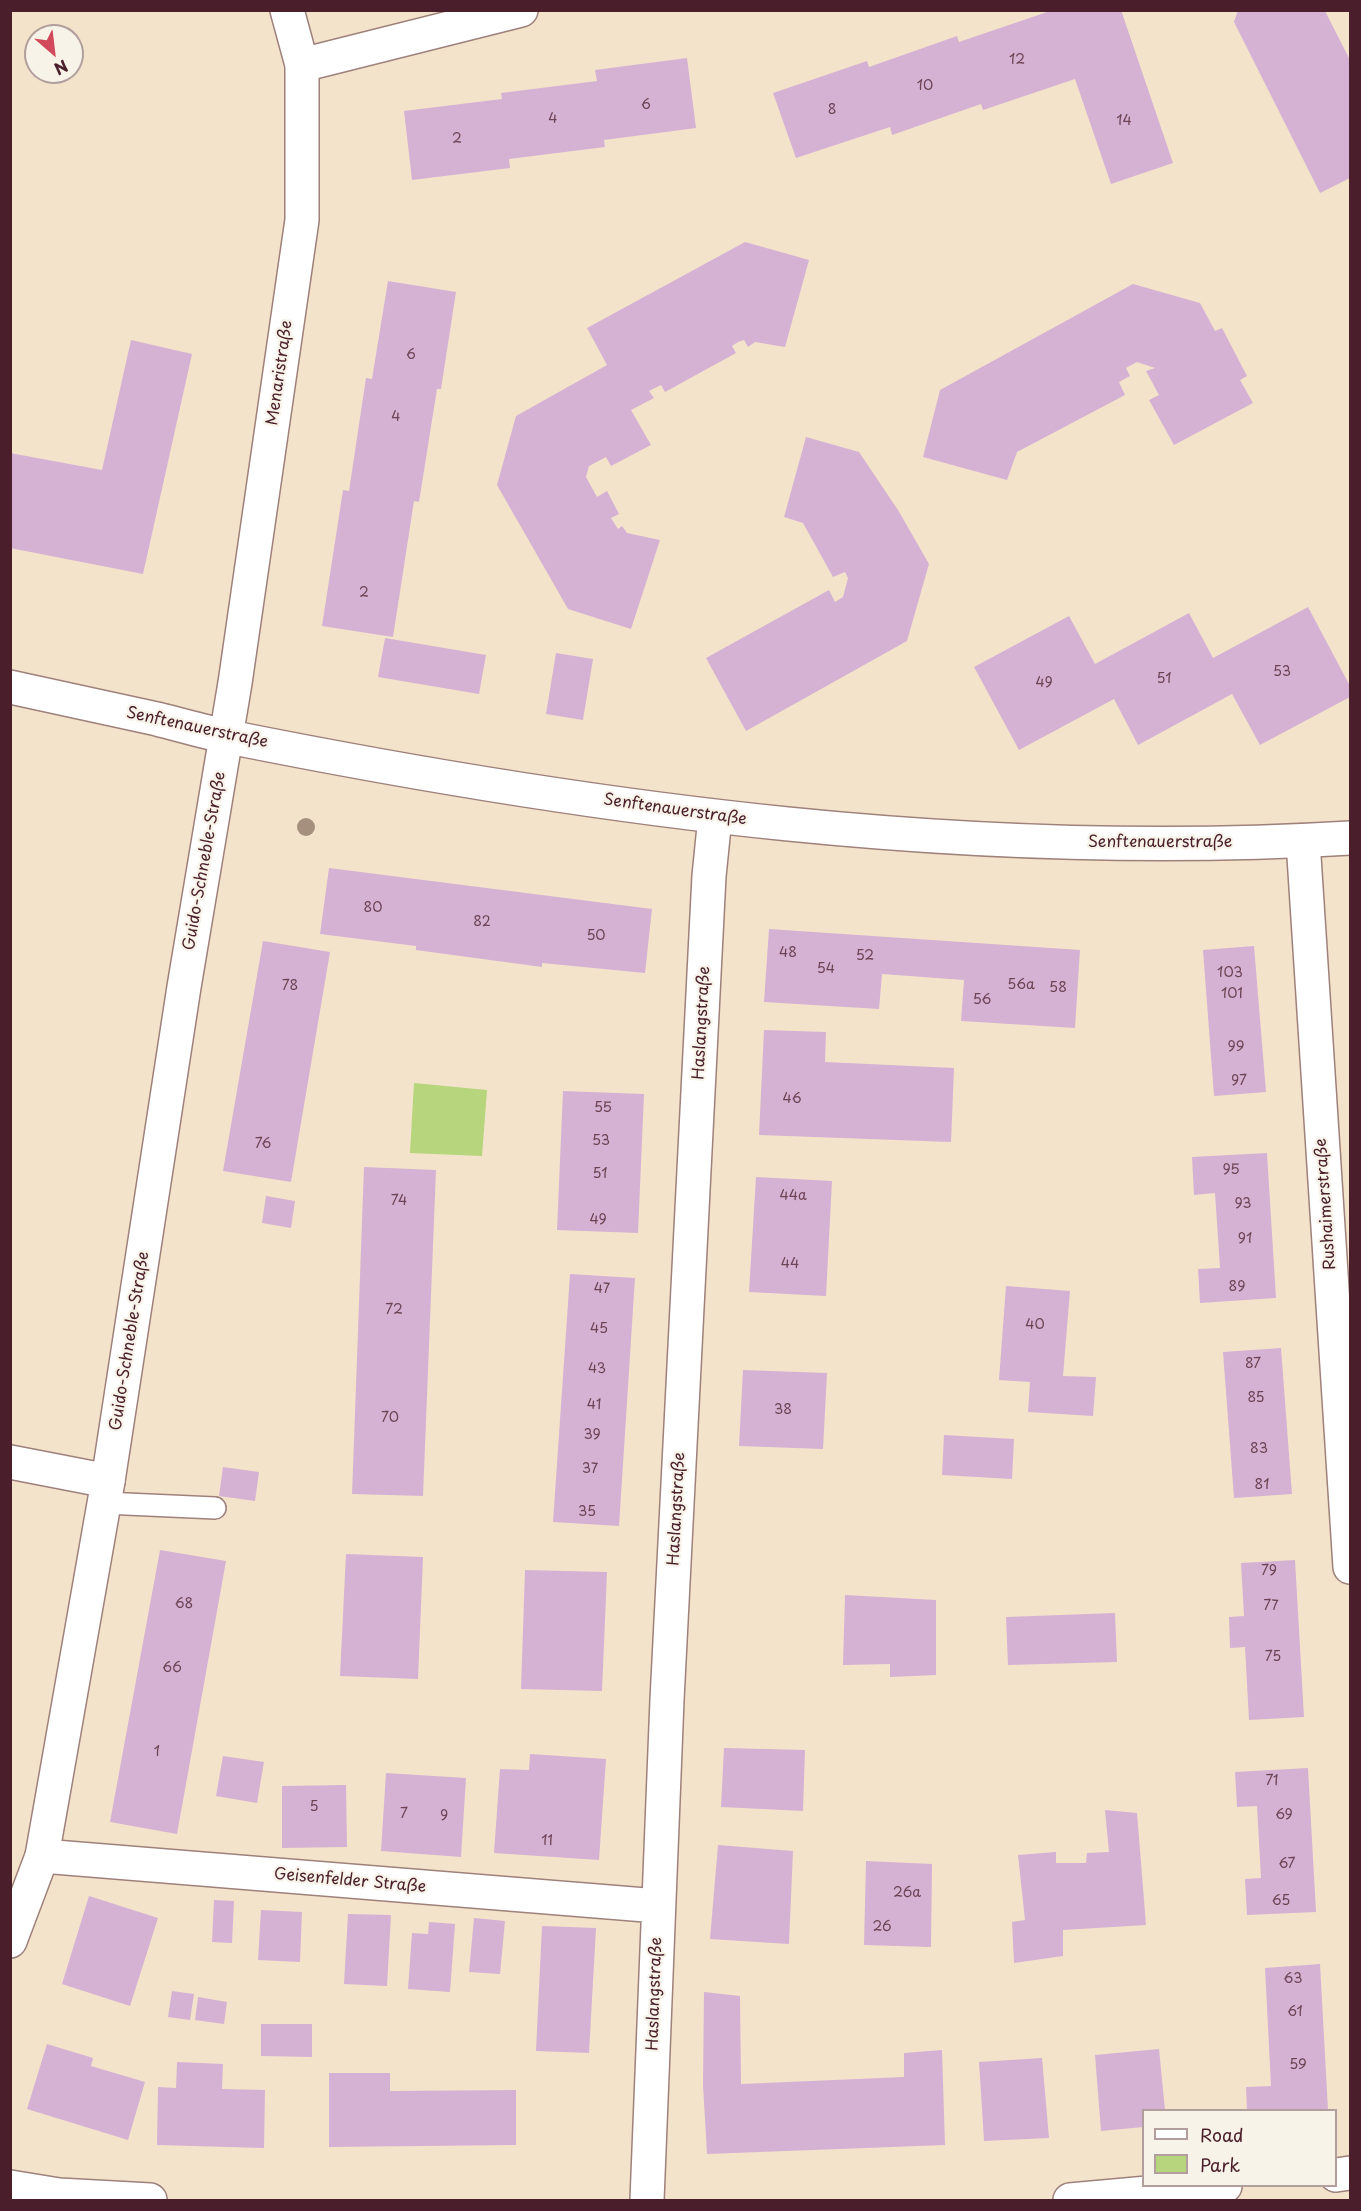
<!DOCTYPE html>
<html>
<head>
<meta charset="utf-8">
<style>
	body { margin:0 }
	#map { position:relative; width:1361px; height:2211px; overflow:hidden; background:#f3e3cb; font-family:"Playpen Sans",sans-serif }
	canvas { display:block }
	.frame { position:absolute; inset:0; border:12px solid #4a1f2b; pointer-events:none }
	.legend { position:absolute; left:1142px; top:2109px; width:195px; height:78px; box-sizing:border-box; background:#f7f3e8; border:2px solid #b29e9c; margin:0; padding:8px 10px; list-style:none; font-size:18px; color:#4a1f2b }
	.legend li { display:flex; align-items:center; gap:12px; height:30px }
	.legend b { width:30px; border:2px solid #b29e9c }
	.north { position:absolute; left:24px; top:24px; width:60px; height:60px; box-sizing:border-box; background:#f7f3e8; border:2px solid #b29e9c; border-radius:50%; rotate:152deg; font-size:16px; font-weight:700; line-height:24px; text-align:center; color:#4a1f2b }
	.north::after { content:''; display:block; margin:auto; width:21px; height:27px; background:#d1495b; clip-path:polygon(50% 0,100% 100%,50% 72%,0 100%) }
</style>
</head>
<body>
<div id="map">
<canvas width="1361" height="2211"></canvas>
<div class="frame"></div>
<ul class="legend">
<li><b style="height:8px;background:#fff"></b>Road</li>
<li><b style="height:16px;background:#b6d57c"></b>Park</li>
</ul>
<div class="north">N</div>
</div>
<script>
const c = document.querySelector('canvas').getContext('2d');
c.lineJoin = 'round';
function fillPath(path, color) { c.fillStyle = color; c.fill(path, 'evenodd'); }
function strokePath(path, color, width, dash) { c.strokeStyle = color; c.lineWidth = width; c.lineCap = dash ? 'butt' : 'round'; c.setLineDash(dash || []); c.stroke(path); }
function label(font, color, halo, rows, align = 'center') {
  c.font = font + ' "Playpen Sans",sans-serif'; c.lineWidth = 4.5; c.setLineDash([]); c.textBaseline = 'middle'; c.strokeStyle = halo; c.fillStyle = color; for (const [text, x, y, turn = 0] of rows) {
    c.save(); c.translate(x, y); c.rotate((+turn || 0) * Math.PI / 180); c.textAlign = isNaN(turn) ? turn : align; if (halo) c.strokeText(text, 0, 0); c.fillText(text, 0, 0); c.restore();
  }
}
fillPath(new Path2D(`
	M414,1083L487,1090L482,1156L410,1153Z`), '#b6d57c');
fillPath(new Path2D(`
	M1053,10H1121L1173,163L1111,184L1075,79L983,110L981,104L892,135L890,127L796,158L773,93L867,61L869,67L957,36L959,42Z
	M1238,10H1326V13L1350,60V178L1320,193L1234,22Z
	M687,58L696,128L604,140L605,147L509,159L510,168L412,180L404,111L502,99L501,93L597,81L595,70Z
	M745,242L809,260L785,347L755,342L748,347L744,340L738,342L732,346L736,353L665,392L661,385L649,391L654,398L631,410L651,445L611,466L606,457L589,466L586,477L597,497L607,491L619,514L611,518L618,529L622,526L627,533L660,540L631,629L568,609L497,485L516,416L607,365L587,328Z
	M388,281L456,292L441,389H437L419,502L414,501L393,637L322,626L343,490L349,491L366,378L372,379Z
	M1133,284L1200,303L1215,331L1222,328L1247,376L1240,380L1253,403L1174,445L1149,400L1159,395L1146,371L1155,368L1137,362L1126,368L1130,376L1119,382L1125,395L1017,452L1007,480L923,457L940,390Z
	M131,340L192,354L143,574L10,548V453L102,470Z
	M806,437L859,452L898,510L929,564L907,641L746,731L706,658L829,590L835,602L843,597L848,578L845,572L833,577L803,523L784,517Z
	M1308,607L1350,686V697L1260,745L1232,694L1138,745L1114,699L1019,750L974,667L1069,616L1095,664L1189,613L1213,658Z
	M385,638L486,655L479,694L378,677Z
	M556,653L593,659L583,720L546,714Z
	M329,868L652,909L645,973L542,963V967L416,950V946L320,934Z
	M769,929L1080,950L1075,1028L961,1021L964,980L882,974L879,1009L764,1002Z
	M263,941L330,952L291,1182L223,1171Z
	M1254,946L1266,1092L1214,1096L1203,950Z
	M764,1030L826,1032L825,1062L954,1068L951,1142L759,1135Z
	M563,1091L644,1094L638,1233L557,1230Z
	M1267,1153L1276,1298L1200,1303L1198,1269L1220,1268L1215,1193L1194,1195L1192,1157Z
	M364,1167L436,1170L423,1496L352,1494Z
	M756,1177L832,1181L826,1296L749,1292Z
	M266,1196L295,1201L291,1228L262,1223Z
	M570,1274L635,1278L619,1526L553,1522Z
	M1006,1286L1070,1291L1063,1376L1096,1377L1093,1416L1028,1412L1030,1382L999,1380Z
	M1281,1348L1292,1494L1234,1498L1223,1352Z
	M743,1370L827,1373L823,1449L739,1446Z
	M944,1435L1014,1439L1012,1479L942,1475Z
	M223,1467L259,1472L255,1501L219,1496Z
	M160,1550L226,1561L177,1834L110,1822Z
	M346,1554L423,1557L418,1679L340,1676Z
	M1295,1560L1304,1717L1249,1720L1245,1647L1230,1648L1229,1617L1244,1616L1241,1563Z
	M525,1570L607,1572L602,1691L521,1689Z
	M845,1595L936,1600V1675L890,1677V1664L843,1665Z
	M1115,1613L1117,1662L1008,1665L1006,1617Z
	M724,1748L805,1750L803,1811L721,1807Z
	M530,1754L606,1759L599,1860L494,1853L500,1769L529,1770Z
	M223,1756L264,1762L257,1803L216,1796Z
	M1308,1768L1316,1912L1247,1915L1245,1879L1261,1878L1257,1806L1237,1807L1235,1772Z
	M386,1773L466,1778L461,1857L381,1851Z
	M346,1785L347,1847L282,1848V1786Z
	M1105,1810L1137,1813L1146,1925L1063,1930V1956L1014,1963L1012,1922L1025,1920L1018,1855L1056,1852V1863H1086L1087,1853L1109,1852Z
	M718,1845L793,1851L789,1944L710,1939Z
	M866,1861L932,1864L931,1947L864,1945Z
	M89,1896L158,1918L130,2006L62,1984Z
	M214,1900L234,1901L232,1943L212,1942Z
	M261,1910L302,1912L300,1962L258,1960Z
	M348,1914L391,1915L387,1986L344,1984Z
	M474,1918L505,1921L500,1974L469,1972Z
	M429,1922L455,1924L450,1992L408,1989L412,1933L428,1934Z
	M542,1926L596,1928L589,2053L536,2051Z
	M1320,1964L1328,2110H1247L1246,2087L1271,2086L1265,1968Z
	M172,1991L194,1994L190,2020L168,2017Z
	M704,1992L740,1996L741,2084L904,2077V2053L942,2050L945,2145L707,2154L703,2085Z
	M198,1997L227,2002L224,2024L195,2020Z
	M261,2024H312V2057L261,2056Z
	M47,2044L93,2058L91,2066L145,2082L128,2140L27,2109Z
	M1159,2049L1165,2110H1143V2127L1101,2131L1095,2055Z
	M1042,2058L1049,2138L984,2141L979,2062Z
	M177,2062L223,2064L222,2089L265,2090L264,2148L157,2145L158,2087L176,2088Z
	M329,2073H390V2091L516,2090V2145L329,2147Z`), '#d5b2d4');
const service = new Path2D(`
	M104,1503L215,1508`);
const minor = new Path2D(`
	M302,65L521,10
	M1303,841L1350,1567
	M10,1462L108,1481
	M42,1856L658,1906
	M1336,2175L1350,2173
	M10,2187L59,2195L150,2200
	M647,2200L667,1700L709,876L715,817
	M1070,2200L1225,2186`);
const tertiary = new Path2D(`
	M10,687C59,698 108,708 157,719C181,725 205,732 229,737C598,811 974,861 1350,838
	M10,1941L42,1856L108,1481L184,987L235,683L302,220V65L287,10`);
strokePath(service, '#9e817b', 24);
strokePath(minor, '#9e817b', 36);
strokePath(tertiary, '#9e817b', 36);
strokePath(service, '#fff', 21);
strokePath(minor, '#fff', 33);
strokePath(tertiary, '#fff', 33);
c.fillStyle = '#a5907e';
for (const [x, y] of [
	[306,827]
]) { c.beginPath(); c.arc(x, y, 9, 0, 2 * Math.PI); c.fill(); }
label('14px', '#6d4455', null, [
	["12",1017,60],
	["10",925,86],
	["6",646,105],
	["8",832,110],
	["4",553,119],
	["14",1124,121],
	["2",457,139],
	["6",411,355],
	["4",396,417],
	["2",364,593],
	["53",1282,672],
	["51",1164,679],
	["49",1044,683],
	["80",373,908],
	["82",482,922],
	["50",596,936],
	["48",788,953],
	["52",865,956],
	["54",826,969],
	["103",1230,973],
	["56a",1021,985],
	["78",290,986],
	["58",1058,988],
	["101",1232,994],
	["56",982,1000],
	["99",1236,1047],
	["97",1239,1081],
	["46",792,1099],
	["55",603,1108],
	["53",601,1141],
	["76",263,1144],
	["95",1231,1170],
	["51",600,1174],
	["44a",793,1196],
	["74",399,1201],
	["93",1243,1204],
	["49",598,1220],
	["91",1245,1239],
	["44",790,1264],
	["89",1237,1287],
	["47",602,1289],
	["72",394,1310],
	["40",1035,1325],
	["45",599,1329],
	["87",1253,1364],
	["43",597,1369],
	["85",1256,1398],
	["41",594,1405],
	["38",783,1410],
	["70",390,1418],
	["39",592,1435],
	["83",1259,1449],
	["37",590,1469],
	["81",1262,1485],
	["35",587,1512],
	["79",1269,1571],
	["68",184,1604],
	["77",1271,1606],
	["75",1273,1657],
	["66",172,1668],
	["1",157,1752],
	["71",1272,1781],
	["5",314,1807],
	["7",404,1814],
	["69",1284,1815],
	["9",444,1816],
	["11",547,1841],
	["67",1287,1864],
	["26a",907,1893],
	["65",1281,1901],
	["26",882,1927],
	["63",1293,1979],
	["61",1295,2012],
	["59",1298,2065]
]);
label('16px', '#4a1f2b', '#f7f3e8', [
	["Menaristraße",280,373,-82],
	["Senftenauerstraße",197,728,12],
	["Senftenauerstraße",675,810,8],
	["Senftenauerstraße",1160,843],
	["Guido-Schneble-Straße",205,861,-80],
	["Haslangstraße",702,1023,-87],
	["Rushaimerstraße",1326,1204,-94],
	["Guido-Schneble-Straße",130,1341,-81],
	["Haslangstraße",677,1509,-87],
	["Geisenfelder Straße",350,1881,5],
	["Haslangstraße",655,1994,-88]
]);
</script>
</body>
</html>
